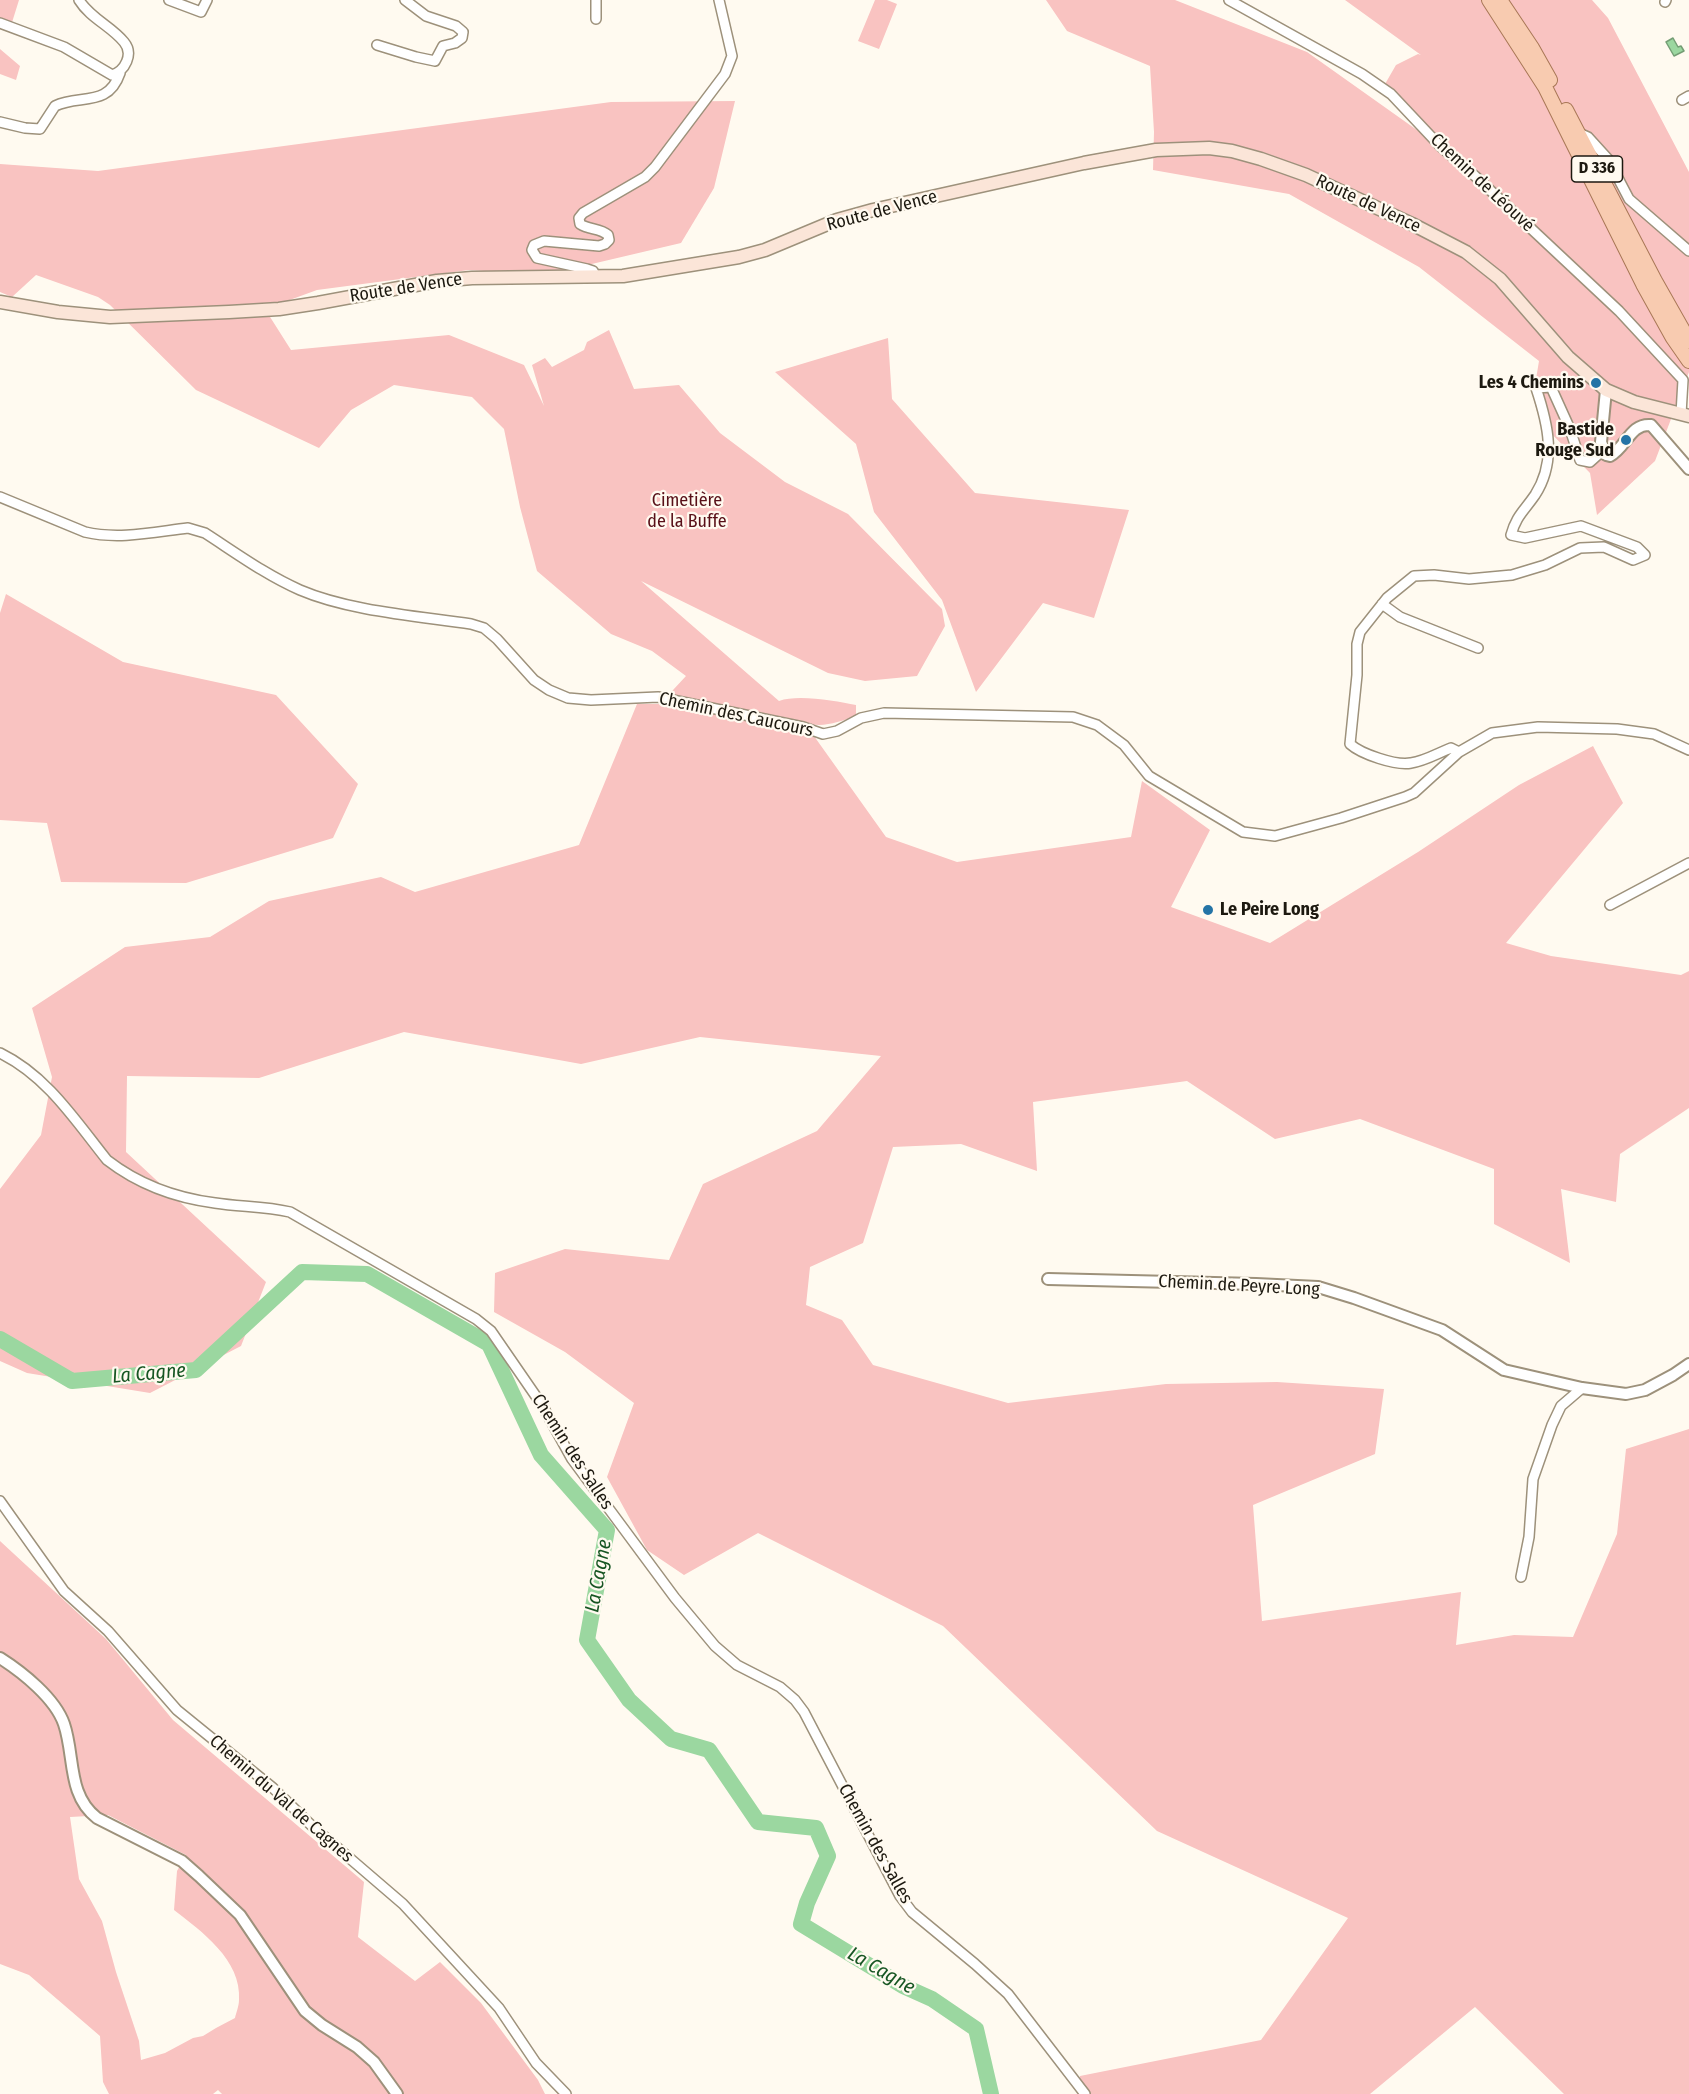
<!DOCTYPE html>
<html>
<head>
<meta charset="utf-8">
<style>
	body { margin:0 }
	canvas { display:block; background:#fffaf0 }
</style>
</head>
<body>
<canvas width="1689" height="2094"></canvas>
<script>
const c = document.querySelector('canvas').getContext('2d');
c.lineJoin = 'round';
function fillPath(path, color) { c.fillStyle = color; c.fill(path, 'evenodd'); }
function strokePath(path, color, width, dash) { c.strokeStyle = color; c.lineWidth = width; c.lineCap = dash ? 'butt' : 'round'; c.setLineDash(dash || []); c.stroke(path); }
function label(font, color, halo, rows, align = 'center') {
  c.font = font + ' "Fira Sans Condensed",sans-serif'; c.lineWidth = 4.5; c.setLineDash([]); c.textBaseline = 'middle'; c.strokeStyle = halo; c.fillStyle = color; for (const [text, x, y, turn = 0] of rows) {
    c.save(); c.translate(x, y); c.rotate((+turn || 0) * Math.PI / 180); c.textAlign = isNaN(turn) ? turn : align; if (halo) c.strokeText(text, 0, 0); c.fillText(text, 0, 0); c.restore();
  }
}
fillPath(new Path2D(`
	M0,0H19L9,32L0,29Z
	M875,0H887L897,4L879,49L858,41Z
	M1046,0H1175L1307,52L1424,135L1381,91L1396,65L1418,54L1421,55L1345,0H1592L1608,18L1689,172V372L1655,461L1597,515L1590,473L1540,422L1533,397L1539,361L1419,267L1289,194L1153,170L1154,132L1150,66L1067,31Z
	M0,49L20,66L16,80L0,74Z
	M735,101L714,188L681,243L545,275L469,270L317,290L265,309L291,350L449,335L524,365L544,406L532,365L545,358L552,367L584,350L587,342L609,330L634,389L679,385L720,433L785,482L848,514L942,609L945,626L917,676L865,681L828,673L641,581L779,701C798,694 836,701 856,705V716C838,722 821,729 804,722L886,837L957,862L1131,837L1142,781L1210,830L1171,907L1270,943L1418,852L1519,785L1593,746L1623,803L1506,943L1551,956L1681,975L1689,971V1108L1620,1154L1616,1202L1561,1189L1570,1263L1494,1224V1169L1360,1119L1275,1139L1187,1081L1033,1102L1037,1171L961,1144L893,1147L863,1243L810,1267L806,1305L842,1320L873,1365L1008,1403L1166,1384L1277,1382L1384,1389L1375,1454L1253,1505L1262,1621L1461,1592L1456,1645L1514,1635L1573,1637L1617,1534L1626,1449L1689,1429V2094H1564L1475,2007L1370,2094H1078L1080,2076L1261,2040L1348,1918L1157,1831L943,1626L758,1533L684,1575L647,1550L607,1477L634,1403L565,1352L494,1312L495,1273L565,1249L669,1260L703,1184L817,1131L881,1056L700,1037L581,1064L404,1032L259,1078L127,1076L126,1152L266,1282L241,1346L150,1393L27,1373L0,1361V1189L41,1135L52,1077L32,1008L125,947L210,937L269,901L381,877L415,892L579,845L637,704H660L686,676L652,651L611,634L537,571L520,507L504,429L472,397L394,385L351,410L319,448L196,390L110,305L98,297L36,275L12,297L0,292V164L98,171L611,102Z
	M888,338L892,399L975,493L1129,510L1094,618L1043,603L976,692L942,600L874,512L856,444L775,372Z
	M6,594L123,662L276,695L358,784L333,838L186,883L61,882L47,823L0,820V613Z
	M0,1541L106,1639L173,1720L364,1882L358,1937L415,1981L440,1962L481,2003L538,2080L545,2094H222L218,2090L213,2094H109L103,2082L100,2036L29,1975L0,1964ZM108,1815L186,1855L177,1871L174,1910C201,1931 242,1960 239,2000C239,2006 236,2013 235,2018L216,2028L203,2036L193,2038L165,2053L141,2060L139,2041L116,1972L102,1921L79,1879L70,1817Z`), '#f9c3c1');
const water = new Path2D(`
	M1673,38L1678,47L1681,46L1684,51L1674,56L1666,42Z`);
fillPath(water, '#9bd7a0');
strokePath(water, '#759e75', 1.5);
strokePath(new Path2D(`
	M0,1339L72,1381L196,1370L302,1272L367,1274L489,1344L541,1455L607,1530L587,1640L629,1700L671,1739L709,1750L758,1822L816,1828L828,1856L807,1903L801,1924L903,1986L932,1999L976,2029L991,2094`), '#9bd7a0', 16);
const minor = new Path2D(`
	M169,0L201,12L207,0
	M1229,0L1362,74L1391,94L1440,146L1475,176L1619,311L1683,380L1681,414
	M1665,2L1666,0
	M596,19V0
	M0,23L64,47L112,75C125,71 134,54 124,42C111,26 90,18 79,0
	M377,45L416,57L435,61L443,46L455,43L462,38L463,32L456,26L426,16L405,0
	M1682,100L1689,96
	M0,122L25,128L40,129L55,106C80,94 108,108 120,73
	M1579,133L1588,137L1608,159L1629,199L1689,251
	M596,277L593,271L587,269L537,258L532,250L534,245L544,241L599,246L605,244L609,240L608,235C600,228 589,230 580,224L579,218L583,213L645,177L655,167L725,74L732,56L719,0
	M1606,455L1600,453L1590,462L1580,460L1570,429L1551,387L1536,388C1548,424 1557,461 1535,495C1524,511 1516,516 1511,535L1525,538L1581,526L1637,547L1645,555L1633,560L1604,547L1580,548L1545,565L1512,575L1469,579L1434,575L1414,576L1387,598L1360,632L1357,644V675L1350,744C1361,754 1396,766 1411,763C1425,761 1438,753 1451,748L1459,752L1492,733L1538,727L1617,729L1654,734L1689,750
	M0,497L85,532C119,540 154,532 188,528L205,533C236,553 266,575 300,590C349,611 417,616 471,624L484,628L497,639L534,680L549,690L568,698L591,700L658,697L803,727L823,734L837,731L861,718L884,713L1073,717L1097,725L1124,745L1149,776L1243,832L1275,836L1341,818L1405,797L1414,793L1459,752
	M1382,604L1400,617L1478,648
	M1610,905L1689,863
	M0,1053C47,1076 75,1120 107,1160C138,1184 176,1198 215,1203C240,1207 264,1206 290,1212L476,1319L491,1331L542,1405L572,1459L675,1598L715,1646L737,1665L780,1687L795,1700L804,1712L900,1896L912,1912L975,1964L1008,1994L1085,2094
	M0,1501L64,1591L108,1631L177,1710L273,1788L311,1825L403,1904L499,2008L536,2063L566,2094
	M1521,1577L1529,1537L1533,1479L1552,1425L1561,1406L1582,1388`);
const tertiary = new Path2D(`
	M1606,390L1601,442L1606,455L1610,456C1626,448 1630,423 1651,425L1689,469
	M1048,1279L1256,1284L1318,1287L1354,1298L1442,1330L1504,1370L1582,1388L1626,1394L1645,1390L1673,1375L1689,1364
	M0,1658C22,1672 55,1698 64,1724C75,1756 67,1795 97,1818L182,1861L199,1876L240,1915L305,2011L322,2025L357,2047L374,2062L397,2094`);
const secondary = new Path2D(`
	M0,302L58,312L110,317L229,312L279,309L318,303L437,281L472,278L623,276L739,257L765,250L837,220L873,210L1084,163L1156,150L1209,148L1232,151L1261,159L1306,175L1412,224L1466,252L1500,279L1568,357L1606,390L1634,402L1689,416`);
const primary = new Path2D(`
	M1489,0L1545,87L1643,284L1673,338L1689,361
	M1500,0L1532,48L1550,80
	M1566,110L1655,281L1689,341`);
strokePath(minor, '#9d917b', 12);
strokePath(tertiary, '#9d917b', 14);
strokePath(secondary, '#9d917b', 15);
strokePath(primary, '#a87756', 16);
strokePath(minor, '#fff', 9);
strokePath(tertiary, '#fff', 10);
strokePath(secondary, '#fbe5d8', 12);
strokePath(primary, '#f8cbb0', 14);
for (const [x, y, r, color] of [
	[1596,383,6,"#2474a6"],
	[1626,440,6,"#2474a6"],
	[1208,910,6,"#2474a6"]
]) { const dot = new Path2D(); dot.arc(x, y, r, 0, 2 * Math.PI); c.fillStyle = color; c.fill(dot); strokePath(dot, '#fffaf0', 2); }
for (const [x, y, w] of [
	[1597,169,51]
]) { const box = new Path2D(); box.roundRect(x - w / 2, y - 13, w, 26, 4.5); c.fillStyle = '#fffaf0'; c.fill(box); strokePath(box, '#1d1910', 1.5); }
label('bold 16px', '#1d1910', null, [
	["D 336",1597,169]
]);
label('18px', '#1d1910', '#fffaf0', [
	["Chemin de Léouvé",1482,183,43],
	["Route de Vence",1368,204,25],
	["Route de Vence",882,211,-15],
	["Route de Vence",406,288,-9],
	["Chemin des Caucours",736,715,12],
	["Chemin de Peyre Long",1239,1286,3],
	["Chemin des Salles",572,1452,57],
	["Chemin du Val de Cagnes",281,1799,41],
	["Chemin des Salles",875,1844,61]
]);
label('bold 18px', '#1d1910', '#fffaf0', [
	["Les 4 Chemins",1584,383],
	["Bastide",1614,430],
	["Rouge Sud",1614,451],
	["Le Peire Long",1220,910,"left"]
], 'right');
label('18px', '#581018', '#fffaf0', [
	["Cimetière",687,501],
	["de la Buffe",687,522]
]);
label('italic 20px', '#175623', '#fffaf0', [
	["La Cagne",149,1374,-5],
	["La Cagne",599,1576,-80],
	["La Cagne",881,1971,30]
]);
</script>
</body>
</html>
